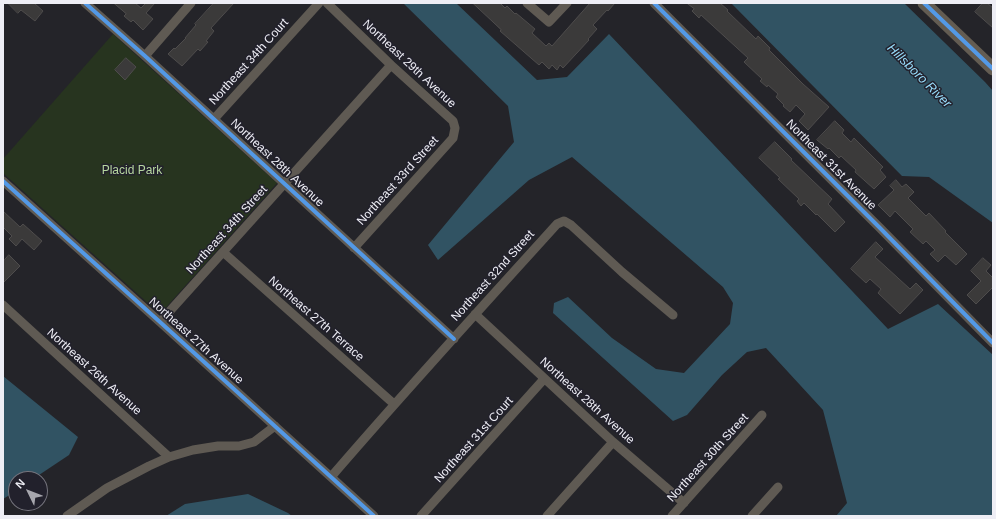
<!DOCTYPE html>
<html>
<head>
<meta charset="utf-8">
<style>
	body { margin:0 }
	#map { position:relative; width:996px; height:519px; overflow:hidden; background:#242429; font-family:Helvetica,sans-serif }
	canvas { display:block }
	.frame { position:absolute; inset:0; border:4px solid #eeeef5; pointer-events:none }
	.north { position:absolute; left:8px; top:471px; width:40px; height:40px; box-sizing:border-box; background:#22212c; border:1px solid #74737c; border-radius:50%; rotate:313deg; font-size:11px; font-weight:700; line-height:16px; text-align:center; color:#eeeef5 }
	.north::after { content:''; display:block; margin:auto; width:14px; height:18px; background:#a7a7ae; clip-path:polygon(50% 0,100% 100%,50% 72%,0 100%) }
</style>
</head>
<body>
<div id="map">
<canvas width="996" height="519"></canvas>
<div class="frame"></div>
<div class="north">N</div>
</div>
<script>
const c = document.querySelector('canvas').getContext('2d');
c.lineJoin = 'round';
function fillPath(path, color) { c.fillStyle = color; c.fill(path, 'evenodd'); }
function strokePath(path, color, width, dash) { c.strokeStyle = color; c.lineWidth = width; c.lineCap = dash ? 'butt' : 'round'; c.setLineDash(dash || []); c.stroke(path); }
function label(font, color, halo, rows, align = 'center') {
  c.font = font + ' Helvetica,sans-serif'; c.lineWidth = 3; c.setLineDash([]); c.textBaseline = 'middle'; c.strokeStyle = halo; c.fillStyle = color; for (const [text, x, y, turn = 0] of rows) {
    c.save(); c.translate(x, y); c.rotate((+turn || 0) * Math.PI / 180); c.textAlign = isNaN(turn) ? turn : align; if (halo) c.strokeText(text, 0, 0); c.fillText(text, 0, 0); c.restore();
  }
}
fillPath(new Path2D(`
	M113,34L277,183L160,314L3,173V159Z`), '#27341f');
fillPath(new Path2D(`
	M403,3H456L537,80L567,77L609,34L888,329L938,304L993,355V516H836L847,503L823,410L766,348L747,352L722,375L687,415L673,421L553,313L554,303L568,297L612,338L656,369L684,373L730,324L733,303L723,287L572,157L529,180L438,260L428,245L514,142L508,106Z
	M731,3H904L985,82L993,91V223L929,177L902,176Z
	M3,376L78,437L69,455L33,479H16V491L3,499Z
	M248,494L288,513L292,516H166L185,504Z`), '#315363');
const building = new Path2D(`
	M8,3H34L43,11L35,21L21,10L18,13Z
	M114,3H135L141,8L146,3H155L146,13L153,19L143,30L133,20L131,22L124,16L126,14Z
	M214,3H234L211,28L214,31L206,41L208,42L200,51L198,49L182,66L168,54L174,48L175,49L186,38H185L196,25L195,24Z
	M473,3H500L505,8L507,6L515,14L516,13L535,29L532,33L546,46L549,43L552,46L590,3H615L608,11L607,10L593,25L597,29L588,39L589,40L563,68L560,65L557,70L552,65L549,69L542,62L539,65L500,31L501,30Z
	M687,3H720L728,10L727,11L756,39L758,36L770,48L769,50L803,84L829,107L808,130L799,121L805,114L796,105L790,112L783,106L784,105L776,97L778,94L768,85L767,87L760,81L762,79L744,62L748,58L701,15L699,18L692,11L694,9Z
	M983,3H987L993,8V28L975,12Z
	M126,58L136,67L125,80L115,70Z
	M835,121L844,130L842,133L851,142L854,138L883,167L880,170L886,177L874,189L855,172L856,170L841,156L839,158L829,148L828,149L817,140Z
	M775,142L792,159L791,160L832,199L828,204L845,222L835,232L817,214L816,215L804,203L801,206L797,201L799,199L778,179L780,178L759,158Z
	M896,180L902,187L906,184L914,192L908,198L926,216L929,213L946,231L945,232L967,254L956,265L945,255L938,262L930,254L935,250L926,241L923,244L910,232L913,229L895,211L890,217L878,205L894,190L890,186Z
	M3,211L20,227L23,224L42,241L34,250L22,239L16,246L9,239L12,236L3,227Z
	M876,242L883,249L875,257L910,289L916,283L923,290L900,314L878,293L881,289L870,279L866,283L851,269Z
	M9,255L20,266L3,283V262Z
	M983,258L991,265L986,271L993,278V287L976,304L967,295L981,281L971,271Z`);
fillPath(building, '#3b3a3a');
strokePath(building, '#4e4c4c', 1);
strokePath(new Path2D(`
	M85,3L145,56L454,339
	M327,3L391,65L453,121L455,128L453,138L354,248
	M527,3L549,22L567,3
	M654,3L880,228L993,343
	M145,56L191,3
	M214,119L319,3
	M3,181L160,322L374,516
	M223,252L394,404
	M3,305L169,457
	M475,314L613,442L684,503
	M160,322L391,65
	M331,477C405,391 481,308 557,224L564,221L571,225L622,272L673,315
	M67,516L107,488L149,466L169,457L193,450L218,446H239L254,442L275,426
	M421,516L544,379
	M547,516L613,442
	M672,516L762,415
	M752,516L778,487`), '#5f5a53', 9);
strokePath(new Path2D(`
	M924,3L993,69`), '#635c52', 13);
strokePath(new Path2D(`
	M85,3L145,56L454,339
	M654,3L880,228L993,343
	M924,3L993,69
	M3,181L160,322L374,516`), '#5399e6', 4);
label('12px', '#eeeef5', '#22212c', [
	["Northeast 34th Court",249,62,-48],
	["Northeast 29th Avenue",409,64,43],
	["Northeast 28th Avenue",277,163,43],
	["Northeast 31st Avenue",831,165,45],
	["Northeast 33rd Street",398,181,-48],
	["Northeast 34th Street",227,230,-48],
	["Northeast 32nd Street",493,276,-48],
	["Northeast 27th Terrace",316,319,41],
	["Northeast 27th Avenue",196,341,42],
	["Northeast 26th Avenue",94,372,42],
	["Northeast 28th Avenue",587,401,42],
	["Northeast 31st Court",474,440,-48],
	["Northeast 30th Street",708,458,-48]
]);
label('12px', '#b6d69f', '#22212c', [
	["Placid Park",132,171]
]);
label('italic 13px', '#98ddfc', '#22212c', [
	["Hillsboro River",919,76,45]
]);
</script>
</body>
</html>
